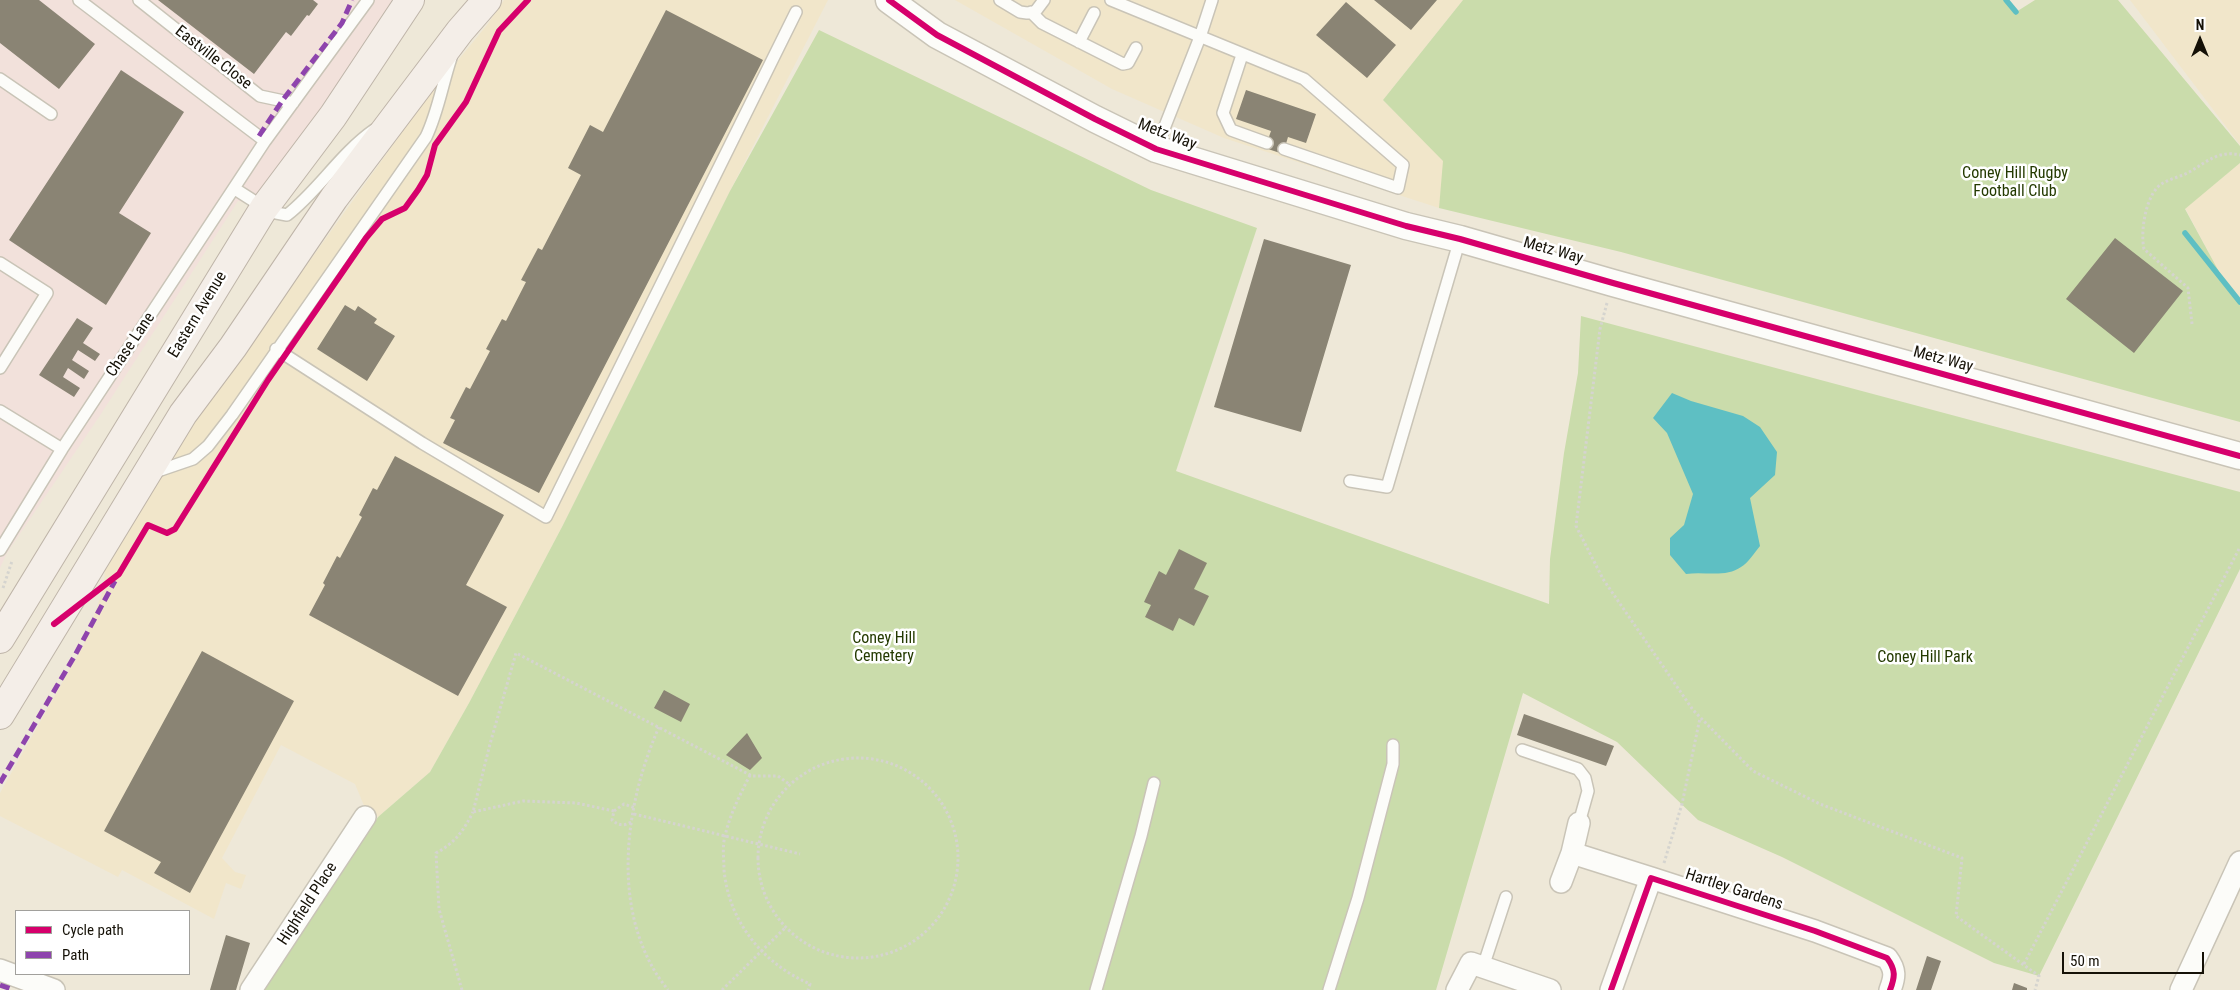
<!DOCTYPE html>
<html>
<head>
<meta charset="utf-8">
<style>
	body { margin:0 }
	#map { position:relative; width:2240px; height:990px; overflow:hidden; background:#eee8d8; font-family:"Roboto Condensed",sans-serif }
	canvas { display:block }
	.legend { position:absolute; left:15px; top:910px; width:175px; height:65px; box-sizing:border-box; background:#fff; border:1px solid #a1a09c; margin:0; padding:6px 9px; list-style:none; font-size:15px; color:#151107 }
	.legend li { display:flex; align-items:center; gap:10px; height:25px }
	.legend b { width:25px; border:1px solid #a1a09c }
	.north { position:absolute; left:2175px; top:15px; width:50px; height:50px; -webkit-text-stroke:4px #fff; paint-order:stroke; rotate:0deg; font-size:14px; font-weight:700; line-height:20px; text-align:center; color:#151107 }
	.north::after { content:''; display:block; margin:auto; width:18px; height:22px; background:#151107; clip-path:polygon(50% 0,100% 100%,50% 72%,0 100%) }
	.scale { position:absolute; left:2062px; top:952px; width:142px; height:22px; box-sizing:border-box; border:2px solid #151107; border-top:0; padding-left:6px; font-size:15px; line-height:18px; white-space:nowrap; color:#151107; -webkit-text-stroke:4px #fff; paint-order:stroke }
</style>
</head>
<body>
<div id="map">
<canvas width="2240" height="990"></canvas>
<ul class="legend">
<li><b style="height:6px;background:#d6006c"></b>Cycle path</li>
<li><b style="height:6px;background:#8e44ad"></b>Path</li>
</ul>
<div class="north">N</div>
<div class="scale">50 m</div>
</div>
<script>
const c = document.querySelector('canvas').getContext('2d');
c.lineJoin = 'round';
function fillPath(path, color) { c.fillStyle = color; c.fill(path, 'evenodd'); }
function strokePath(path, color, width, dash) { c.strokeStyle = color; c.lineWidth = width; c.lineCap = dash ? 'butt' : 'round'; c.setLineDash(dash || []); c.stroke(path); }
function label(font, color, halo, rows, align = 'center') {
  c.font = font + ' "Roboto Condensed",sans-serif'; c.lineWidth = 5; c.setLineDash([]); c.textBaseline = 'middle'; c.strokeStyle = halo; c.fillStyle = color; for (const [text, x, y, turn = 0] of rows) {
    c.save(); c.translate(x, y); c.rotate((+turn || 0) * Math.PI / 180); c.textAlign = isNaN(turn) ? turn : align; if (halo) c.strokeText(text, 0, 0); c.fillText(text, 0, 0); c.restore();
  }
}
fillPath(new Path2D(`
	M504,0H828L730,191L563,525L469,703L430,772L378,817L365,808L355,784L281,745L222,858L235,872L246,875L241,889L226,883L214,919L122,870L118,877L0,816V793L84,644L104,587L105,563L176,447L423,103L487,25Z
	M955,0H1463L1383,100L1444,161L1439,208L1224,138L1112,89Z
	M2130,0H2240V145Z
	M2240,163V302L2229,290L2185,208Z`), '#f1e6ca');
fillPath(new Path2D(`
	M0,0H410L264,208L238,201L99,417L7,553L0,568Z`), '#f2e1db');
fillPath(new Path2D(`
	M1463,0H2006L2016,12L2035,0H2118L2240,146V163L2185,209L2229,290L2240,302V422L1621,252L1439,208L1443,161L1383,100Z
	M819,30L1151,190L1257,228L1176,471L1549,604L1550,559L1564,453L1578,373L1581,316L2240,492V569L2039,976L1994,963L1782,857L1698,820L1617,742L1523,693L1436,990H262L378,817L430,772L469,703L563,525L730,191Z`), '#cadcab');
fillPath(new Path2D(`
	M1672,393L1691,401L1743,416L1760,427L1777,452L1775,475L1750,498L1760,546C1755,552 1748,563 1741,567C1726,578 1704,571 1686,574L1670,555V538L1684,525L1693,494L1667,433L1653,418Z`), '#5ebfc3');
strokePath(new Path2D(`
	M2006,0L2016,12
	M2185,233L2240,302`), '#5ebfc3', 5.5);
fillPath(new Path2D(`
	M0,0H39L95,44L59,89L0,43Z
	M158,0H313L318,4L309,16L307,15L291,36L286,32L254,74Z
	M1374,0H1437L1411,30Z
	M1346,2L1396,45L1367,78L1316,35Z
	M666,10L763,60L539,493L443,443L455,420L450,418L466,387L470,389L490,351L486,349L502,319L506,321L526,282L521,280L538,248L542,250L581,175L568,168L590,125L603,132Z
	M121,70L184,112L119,213L151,233L106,305L9,240Z
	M1246,90L1316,114L1306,143L1288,137L1283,154L1265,148L1271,131L1236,119Z
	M2115,238L2183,291L2134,353L2066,299Z
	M1264,239L1351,265L1301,432L1214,407Z
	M345,305L355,311L358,306L377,319L374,323L395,336L367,381L317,349Z
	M77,318L93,328L83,343L100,354L95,361L78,350L72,360L89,371L84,379L68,368L63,377L80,388L74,397L39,375Z
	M395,456L504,515L466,585L507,607L458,696L309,615L325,585L323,583L337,556L340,558L362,517L359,515L373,488L377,490Z
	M1179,549L1207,563L1194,589L1209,596L1194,626L1179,618L1173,631L1145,617L1151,605L1144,602L1159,571L1166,575Z
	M202,651L294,701L190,893L154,873L161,862L104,831Z
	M664,690L690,704L681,722L654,708Z
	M1524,714L1614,746L1606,766L1517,735Z
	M747,733L762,758L750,770L726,755Z
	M226,935L250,943L236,990H210Z
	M1927,956L1941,961L1931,990H1916Z
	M2014,983L2027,988V990H2012Z`), '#8a8474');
const service = new Path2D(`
	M79,0L265,141
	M139,0L260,96L293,103
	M1000,0L1020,12L1027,13L1035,12L1044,0
	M1111,0L1304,79L1403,165L1398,188L1284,149
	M1031,12L1042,23L1123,64L1128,63L1136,48
	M1079,42L1094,13
	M1242,55L1223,113L1231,130L1267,143
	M0,79L51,114
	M1156,149L1200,37L1212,0
	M235,189L271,212L287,215C319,190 340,154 374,130
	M0,263L47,293L0,368
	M276,349L422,443L546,517L796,12
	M0,411L62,449
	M152,473L193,459L208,446L232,415L426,137C438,112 442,85 451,58
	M1350,481L1387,487L1460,239
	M0,550L62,449L265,141L368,0
	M1522,750L1578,769L1585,778L1588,791L1579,823
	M1483,967L1506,897
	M1096,990L1141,836L1154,783
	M1329,990L1358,898L1393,764V745`);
const minor = new Path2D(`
	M1572,853L1651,878
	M1561,882L1572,853L1579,823
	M0,970L54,990
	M251,990L365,817
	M1457,990L1471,963L1550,990
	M1611,990L1651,878L1815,931L1887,958C1896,970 1895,977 1890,990
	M2181,990L2240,862`);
const tertiary = new Path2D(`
	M889,0L937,35L1095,119L1156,149L1406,226L1460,239L1613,283L2240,456`);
const trunk = new Path2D(`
	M0,639L264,208L333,116L410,0
	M0,715L183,414L233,347L334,198L460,31L487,0`);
strokePath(service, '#c9c4b7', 14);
strokePath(minor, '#c9c4b7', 24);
strokePath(tertiary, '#c9c4b7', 29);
strokePath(trunk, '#beb4a8', 30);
strokePath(new Path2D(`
	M1607,303L1600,329L1576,526L1603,579L1693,710L1753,771L1820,804L1962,858L1956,916L2039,976L2035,990
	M2192,324L2188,288L2144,249C2140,231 2146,192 2163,183C2172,178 2183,176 2191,171C2208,161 2219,150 2240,155
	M3,588L12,561
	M659,727C627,799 612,896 653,968C657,976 663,983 668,990
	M758 858a100 100 0 1 1 200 0a100 100 0 1 1-200 0Z
	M750,775C740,795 730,814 725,836C722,847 724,859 724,870C729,923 764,964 810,984L808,990
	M614,811L576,803L523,801L473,812L490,744L516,653L752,776H778L789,784
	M634,814L800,854
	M631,822C624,826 619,826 612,820L614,811L624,804L635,808
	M1664,863L1682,804L1700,718
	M2024,964L2240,547
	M462,990L439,909L436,853C455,843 464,830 473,812
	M722,990L786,927`), '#d5d4cf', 3, [2.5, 2.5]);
strokePath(service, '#fcfcf9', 11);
strokePath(minor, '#fcfcf9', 21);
strokePath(tertiary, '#fcfcf9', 26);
strokePath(trunk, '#f4eee8', 28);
strokePath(new Path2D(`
	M259,136L282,101L342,23L352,0
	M0,783L74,657L115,581
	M0,985L14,990`), '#8e44ad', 5, [10, 5]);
strokePath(new Path2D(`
	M889,0L937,35L1095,119L1156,149L1406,226L1460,239L1613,283L2240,456
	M54,624L119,574L148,525L167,533L175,529L268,380L366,238L382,219L405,208L418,190L427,175L435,145L466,102L499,31L528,0
	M1611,990L1651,878L1815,931L1887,958C1896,970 1895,977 1890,990`), '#d6006c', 6);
label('16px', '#151107', '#fff', [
	["Eastville Close",213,58,38],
	["Metz Way",1167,135,21],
	["Metz Way",1553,251,16],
	["Eastern Avenue",198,315,-59],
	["Chase Lane",131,345,-56],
	["Metz Way",1943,360,15],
	["Hartley Gardens",1734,890,18],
	["Highfield Place",308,904,-57]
]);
label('16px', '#243a01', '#fff', [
	["Coney Hill Rugby",2015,174],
	["Football Club",2015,192],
	["Coney Hill",884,639],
	["Cemetery",884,657],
	["Coney Hill Park",1925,658]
]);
</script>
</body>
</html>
